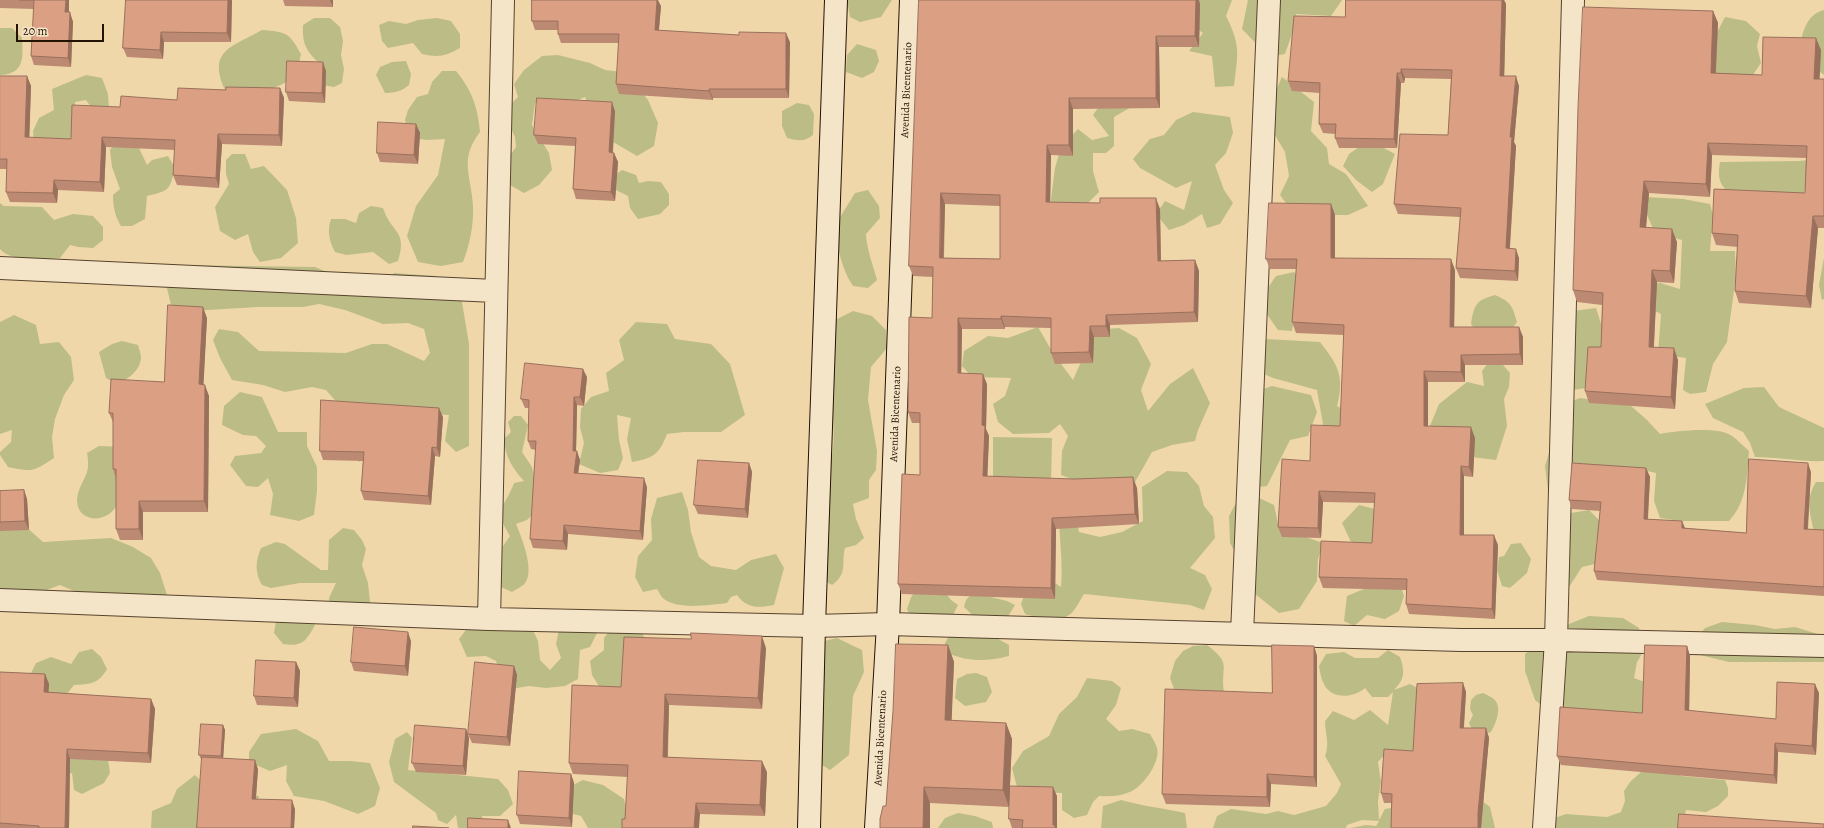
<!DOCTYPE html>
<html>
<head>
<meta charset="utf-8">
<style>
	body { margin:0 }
	#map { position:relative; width:1824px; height:828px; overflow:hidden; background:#f0d7aa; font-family:Alegreya,serif }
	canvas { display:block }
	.scale { position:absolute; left:16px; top:24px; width:88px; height:18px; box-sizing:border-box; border:2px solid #241203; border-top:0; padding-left:5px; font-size:12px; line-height:14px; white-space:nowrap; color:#241203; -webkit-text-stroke:3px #f5e5c8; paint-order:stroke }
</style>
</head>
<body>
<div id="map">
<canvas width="1824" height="828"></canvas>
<div class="scale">20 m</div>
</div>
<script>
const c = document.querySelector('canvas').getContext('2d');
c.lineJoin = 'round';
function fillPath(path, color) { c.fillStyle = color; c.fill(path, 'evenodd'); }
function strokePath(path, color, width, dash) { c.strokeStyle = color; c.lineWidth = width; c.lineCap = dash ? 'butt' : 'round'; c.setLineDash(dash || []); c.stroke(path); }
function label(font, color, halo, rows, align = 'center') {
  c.font = font + ' Alegreya,serif'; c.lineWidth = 3.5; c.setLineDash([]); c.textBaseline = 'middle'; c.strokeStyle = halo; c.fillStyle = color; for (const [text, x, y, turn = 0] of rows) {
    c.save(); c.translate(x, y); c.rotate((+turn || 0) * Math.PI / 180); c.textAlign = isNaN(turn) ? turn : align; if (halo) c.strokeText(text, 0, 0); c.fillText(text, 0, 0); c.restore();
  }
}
fillPath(new Path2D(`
	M847,0H892L881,17L860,22L850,17Z
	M1173,0H1232L1226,16C1241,46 1238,53 1234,86L1215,87L1212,56L1189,51L1203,33L1181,18Z
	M1248,0H1342L1331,16L1296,14L1292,34L1285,54L1269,57L1242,29Z
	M1824,10V75L1809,63L1799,50C1802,34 1806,14 1824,10Z
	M1725,17L1746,21L1760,34L1757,46L1761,63L1738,97L1708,76L1711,44Z
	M314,18H330L340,27L343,41L341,55L344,69L342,83L334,87L317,84L319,63C306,51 302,43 303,25Z
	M437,18L451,21L460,34V48C446,56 439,58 422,54L413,43L388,48L382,41L379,25L389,21L406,24L418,20Z
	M0,28H12L22,38C23,57 25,74 0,75Z
	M262,30C286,32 289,32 301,54L296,77C265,94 259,93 225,90C207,50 232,47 262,30Z
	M857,44L876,50L879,61L874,72L862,78L846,72L847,55Z
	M558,55L590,63L605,70L622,72L637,86L648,100L658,123L654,146L637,156L596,132L585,97L569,104L535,103L532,125L549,153L552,170L539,185L524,193L510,185L504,176L508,158L516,147L515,137L506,119L512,103L518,97L514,84L524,70L542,56Z
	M406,61L411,74L409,85C402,91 395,93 385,93L376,75L380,67L392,62Z
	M442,71H456C472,90 478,108 480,132C459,159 471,175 473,205C474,224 470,244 463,262L441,266L418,262L407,236L416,206L438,175L445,139L426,140L414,138L408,129L405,120L408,110L417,97L428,94L432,82Z
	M86,75L102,78L108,94L109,109L95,113L86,100L75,102L76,116L69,151L34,144L33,131L39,118L54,110L52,89Z
	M1282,77L1314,102L1311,131L1327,148L1329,164L1346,174L1368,206L1348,215H1326L1288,206L1280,195L1289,176L1285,152L1264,117Z
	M1103,101L1133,106L1114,117V146L1106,153H1093V171L1099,192L1082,209L1050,207L1055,168L1061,147L1078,129L1092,140L1109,136L1093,115Z
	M797,103L809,105L814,114L813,135C804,142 799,141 787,138L782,126V111Z
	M1193,112L1230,117L1233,133L1226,153L1215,165L1224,190L1233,203L1220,224L1207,228L1202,214L1184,225L1169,230L1156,214L1165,201L1184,210L1192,181L1176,188L1140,168L1133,159L1150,139L1164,135L1176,120Z
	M1369,140L1395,154L1383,184L1372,192L1356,180L1343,166L1349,154Z
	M116,141L139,148L147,165L152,160L168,156L175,168C170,190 169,191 147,196L145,219L132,226H121C115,216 113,207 113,195L120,189L112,167L110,150Z
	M232,154H245L251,169L264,166L287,190L296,218L298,243L281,258L260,262L253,252L248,234L235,240L220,231L215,207L229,184L226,174V160Z
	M1822,159L1805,190L1800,206L1732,197C1720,184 1717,180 1720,162L1798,161Z
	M622,170L636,175L639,183L648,181L661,182L669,194V205L660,214L638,219L630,208L628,196L614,189L612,177Z
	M868,190L879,206L880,218L866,234C867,251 873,264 877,280L868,288L853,286C841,268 838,248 834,227L855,193Z
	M1645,197L1683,199L1710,204L1713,215L1710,251H1735L1736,276L1727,342L1713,364L1706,392L1690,394L1683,390L1686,358L1658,354L1661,314L1647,307L1634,283H1660L1680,289L1682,240L1655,233L1647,215L1637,211Z
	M0,203L4,206L42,207L54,220L73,214L93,216L103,227V240L93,248L78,247L70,245L60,258C44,259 10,262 0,249Z
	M371,206L383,208C391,233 408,230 398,261L389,264L373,252L346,255L335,252C329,241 327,230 331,219H345L356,223L359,213Z
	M1824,258V299L1822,300L1819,285Z
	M180,265L315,267L376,292L394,273L436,276L462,302L469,344V446L456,452L445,441L449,415L375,410L372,455L359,462L351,453L340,406L326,390L312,387L285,392L263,385L232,380L220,358L213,340L219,329L238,332L259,351L346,353L372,344H387L424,361L430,353L424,329L408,323L383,324L345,310L319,304L303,307H258L191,311L171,305L166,284Z
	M1294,272L1304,286L1293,300L1295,313L1292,331L1278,330L1266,313L1261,298L1276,276Z
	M1495,295C1511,302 1512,305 1517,322L1509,333L1479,335L1471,324C1474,305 1476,300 1495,295Z
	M1596,308L1606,339L1587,388L1572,390L1573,311Z
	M853,311L872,316L886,330L887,348L871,367L868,400L877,451L876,470L869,480V498L853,504L856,519L864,538L856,545L845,548C841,564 848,574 832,585L825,581L828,473C837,446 833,418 831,390C831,368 831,345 831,322Z
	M14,315L36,325L40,344L59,342L71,357L74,380L64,395L55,419L52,437L54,458C33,472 32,472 8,467L0,455V452L11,442L12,430L0,434V322Z
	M636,322L667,324L675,339L711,344L730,364L745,415L721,432H684L667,434C659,455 653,458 632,462L627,439L631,418L617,415L619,440L623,458L618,470L600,473L579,464L584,443L580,427L581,409L591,397L609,391L606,373L624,360L619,340Z
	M1038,327L1053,353L1073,380L1095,330L1119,328L1137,338L1151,364L1141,390L1148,411L1170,384L1193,368L1210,403L1198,430L1195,441L1172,445L1152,452L1135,482L1088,485L1061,475L1062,451L1068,436L1060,424L1049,433L1013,434L998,422L993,404L1005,396L1011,378L972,377L962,366L964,351L988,336L1008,338Z
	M1266,339L1320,342C1338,365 1345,376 1337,406L1348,412H1412L1324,430L1317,390L1273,378L1255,370L1251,344Z
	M122,341L138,345C139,349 141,354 141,358C140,371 127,381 115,383L106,378L99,352L112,344Z
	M1489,362L1503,365L1510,373L1509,387L1504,399L1507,426L1496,460L1463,456L1430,426L1439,404L1467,382L1484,386L1482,371Z
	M1272,386L1311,395L1317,412L1308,436L1290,440L1267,486L1259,487L1248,464L1257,391Z
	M1764,387L1779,407L1824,428V461C1801,462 1778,457 1755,457L1750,443L1743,432L1713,418L1705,404L1744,388Z
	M240,392L262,397L278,432H307V446L317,467V491L314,515L299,521L270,515L273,494L268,478L258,487L246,486L230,465L235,456L261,453L266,446L256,436L243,435L222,425L224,406Z
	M1580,398L1631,406L1647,420L1660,434C1676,431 1719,426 1732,436C1738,440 1743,446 1749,451C1747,476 1747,502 1729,521H1681L1660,518L1654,501L1656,473L1643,470L1550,507L1545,466L1564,404Z
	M514,416H521L528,425L522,452L532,467L542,505L527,520L516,524C522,538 535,571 525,583C522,587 516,589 512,592L501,587L496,571L498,553L510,536C492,507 504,510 514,483L524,481C512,468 505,456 504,439L511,432L508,422Z
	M993,437L1052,438L1051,485L993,483Z
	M99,446L126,447C124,458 121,497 117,505C107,524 78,523 77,501C77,490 84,481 87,472C89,466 88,459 87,453Z
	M1167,471L1187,472L1199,486L1204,506L1213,517L1215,538L1190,568L1205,575L1212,589L1204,610L1190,605L1084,594C1080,600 1075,611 1069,615C1057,623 1038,618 1025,614L1021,604L1030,580L1045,576L1061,587C1063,565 1060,543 1059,521L1074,505L1079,532L1100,537L1122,532L1143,521L1142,487Z
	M1816,482H1824V533L1814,532C1810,513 1805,500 1816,482Z
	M682,492L688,510L691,532L699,557L711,566L736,570L751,560L776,554L784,568L774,605C759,608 747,609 737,595L731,597L727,603C710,605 678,610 664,599C661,597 659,592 657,589L643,592L635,577L638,556L652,540L651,519L657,498Z
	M1253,495L1274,505L1279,528L1323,543L1318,559L1317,581L1299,609L1279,613L1241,583L1244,568L1230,543L1229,516L1237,501Z
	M1359,505L1375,509V530L1371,544L1351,542L1342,523Z
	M1589,510L1600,521L1596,544L1599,563L1582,567L1567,590L1559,515Z
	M25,526L43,542L111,538L133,547L151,558L160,573L167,595C141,606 130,594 106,592C100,592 93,596 88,597L60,585L36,594L0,593V529Z
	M343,528L354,530L362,540L366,549L362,565L368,583L370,601L369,611L329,608V598L336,583H300L271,588L262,585C255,573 255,562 261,548L276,542L285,544L321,570H328L329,540Z
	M1521,543L1531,559L1527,573L1510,588L1502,586L1497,570L1499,557L1504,556L1511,544Z
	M937,582L951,600L958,605L952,617L911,618L907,609L911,597L922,583Z
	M1376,584L1401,586L1404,596L1399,611L1385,619L1367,615L1354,626L1344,621L1347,596Z
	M975,590L987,596L1007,601L1015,605L1004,623H981L964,607L966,600Z
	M303,611L315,625C306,641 303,647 283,644L274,633L277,615Z
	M1589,616L1623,618L1639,628L1643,652L1637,662L1634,678L1647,683L1646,711L1640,719L1545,708L1535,700L1525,671V654L1559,628Z
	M589,618L597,633L590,647L580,650L578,679L565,686L546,688L529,686L511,689L499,671L496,661L486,656L467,657L459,639L469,626L530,624L538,641L540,660L550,670L561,658L556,644L560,625Z
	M1722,622L1755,625L1775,629L1795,627L1824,636V662H1729L1700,655L1692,644L1705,628Z
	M612,628L643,630L644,644L622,692L600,688L592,675L590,661L604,650V638Z
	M991,635L1009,645V656C986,662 968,662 945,652V643L949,636Z
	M837,638L862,650L864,672L853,696L849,755L830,770L814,760L812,644Z
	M1207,645C1233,665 1220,665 1224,692H1181L1174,689L1170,678L1175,661L1183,651L1193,646Z
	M92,649L101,657L107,669C98,684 91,684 74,685L67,694L44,699L30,675L36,663L51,657L71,664L79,652Z
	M1388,650L1400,657C1405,671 1405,679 1394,690L1410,684L1423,691L1415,754L1386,753L1378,762L1381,782L1378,801L1379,820L1385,809L1401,806L1391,828H1350L1366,825L1376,826L1379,821L1362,820L1347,825L1346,828H1213L1217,816L1231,809L1266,814L1278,811L1294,815L1326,806L1337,793L1341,784L1325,756C1330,744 1325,733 1325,721L1333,711L1354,720L1370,710L1388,725L1393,692L1388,697H1372L1365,688C1354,698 1331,700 1324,684C1321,679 1320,672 1319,666L1326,654L1344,652L1355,658H1378Z
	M976,673L987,677L992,692L986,702L965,706L955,698L957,679L967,674Z
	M1087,678L1112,681L1121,688L1116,705L1106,719L1119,731L1132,729L1150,734C1152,738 1156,743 1157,748C1161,761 1144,785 1132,791C1121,796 1111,797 1099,796L1093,802L1087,815L1074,818L1062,810V793L1038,792L1017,787L1012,768L1023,751L1049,736L1059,714L1077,697Z
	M1483,693C1487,695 1492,697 1495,700C1502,709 1496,723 1491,732L1484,734L1474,733L1469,723L1473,715L1470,709L1471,700L1476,695Z
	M296,729L318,741L329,761H350L370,763L380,788L375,806L358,814L324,801L294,796L286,781L287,765L270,771L249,762V752L261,734Z
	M407,732L412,738L408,770L498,779L508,790L513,804L500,816H482V828H458L456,815L447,824L438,820L436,813L394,782L389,762L395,739Z
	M107,753L110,773L104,783L82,794L74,790L72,773L36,777L14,828L0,769Z
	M1677,759L1681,776L1725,780L1728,788V796L1718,806L1706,812L1686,810L1682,828H1550L1555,818L1566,814L1607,817L1621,812L1625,801L1624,791L1630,782L1642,771Z
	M195,775L214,794L259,796L254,814L198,828H151L152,811L171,803L177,789Z
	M583,780L603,785L624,799L628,817L627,828H588L581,816L573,814L567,788Z
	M1473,794L1490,807L1495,828H1445Z
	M1121,800C1142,806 1163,808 1185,813L1187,828H1101L1103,806Z
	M958,813L975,816L992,822L993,828H938L945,818Z`), '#bcbd86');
const street = new Path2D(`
	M0,268L495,291
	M0,600L489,619L814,626L888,624L1461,640H1556L1824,646
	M489,619L503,0
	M1242,634L1269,0
	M1544,828L1556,640L1573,0`);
const secondary = new Path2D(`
	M809,828L814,626L836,0
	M876,828L888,624L911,0`);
strokePath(street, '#57432d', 24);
strokePath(secondary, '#241203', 24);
strokePath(street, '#f5e5c8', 22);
strokePath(secondary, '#f5e5c8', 22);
fillPath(new Path2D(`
	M0,0H69V12L73,22L71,67L34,65L31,56L34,9L0,8Z
	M126,0H232L231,42H164L163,59L127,57L123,48Z
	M283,0H333V7L285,6Z
	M919,0L1200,4L1199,47H1159L1160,108L1073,109V156L1051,155L1050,202L1160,209L1161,261L1195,260L1199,271L1198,322L1110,325V337H1094L1093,363L1055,364L1051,353V328L1005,327V329H962L961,373L987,384L986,429L989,436L987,477L1137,488L1139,524L1056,529L1055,599L902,594L898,584L920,475V423H912L908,412L932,318L933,277L913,276L909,266ZM945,204L1000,206V259L944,258Z
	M1346,0H1504L1506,4L1504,76L1519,86L1514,142L1516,146L1510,248L1519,258L1518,281L1460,278L1456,268L1460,217L1398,214L1394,204L1448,135L1451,79L1405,78L1404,83H1401L1397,148H1339L1335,138V134L1323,133L1319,124L1320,93L1292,91L1288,81L1345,17Z
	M661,6L659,30L790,42L789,98H713V100L619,94L616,84L619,43H561L558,34V30H535L532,21Z
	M1713,11L1718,23L1716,73L1762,75L1821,50L1819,79H1824V228H1818L1811,308L1739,303L1735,291L1738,247L1716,245L1712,233L1805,193L1806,158L1712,155L1710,197L1649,193L1646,228L1677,242L1674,283L1657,282L1654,347L1678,360L1675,409L1589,403L1585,391L1601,347L1602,305L1577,302L1573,290Z
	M326,71L325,103L289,101L286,92Z
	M0,76H27L31,86L29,138L71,139L120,107L177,100L226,90L280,88L284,98L282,146L222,144L219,188L177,185L173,175L175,150L106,147L104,192L58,190L57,203L10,202L6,192L7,169H0Z
	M615,111L613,153H614L618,162L615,201L576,199L573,189L575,146L538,144L534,135Z
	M416,124L420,133L418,164L380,162L377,153Z
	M1331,204L1335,215V258L1455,270L1454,327H1519L1523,337V365H1465V382H1428V426L1475,438L1473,477L1464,476V535L1498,545L1495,619L1409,614L1406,604V590L1323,588L1319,577L1372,543L1375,503L1323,502L1321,538L1282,537L1278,527L1310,461L1340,426L1344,335L1296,333L1292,322L1297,269H1270L1266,259Z
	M207,318L203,385L209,396L208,512H143V540H120L116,529V479L113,469V422L109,413L164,382Z
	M587,377L584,406L577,405L576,451L580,460L578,473L647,487L643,540L568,534L567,550L533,548L530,539L536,450L531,449L528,441L529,408H525L521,399Z
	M443,417L440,457L435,456L431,505L364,500L361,491L363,461L323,460L320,451Z
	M749,463L752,472L748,518L698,514L694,505Z
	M1646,468L1650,477L1648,520L1682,521L1685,528L1746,533L1811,472L1808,529L1824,530V596L1597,580L1594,571L1600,511L1572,509L1569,500Z
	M24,490L27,499L29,530L0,531V491Z
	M411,641L408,676L354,671L351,662Z
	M948,645L954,662L951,721L1006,723L1012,739L1009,807L930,803V828H880Z
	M1314,646L1317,656V787L1271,784L1270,807L1166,804L1162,794L1272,693Z
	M1687,646L1690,656L1689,711L1776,719L1819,693L1816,755L1778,752L1777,784L1561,765L1557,756L1642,713Z
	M766,648L762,709L669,705L668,757L767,772L765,816L700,814L625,819L628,777L573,774L569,763L621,687Z
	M296,662L300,671L298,707L257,705L254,696Z
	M514,666L517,675L510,746L472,743L468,734Z
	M0,672L45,674L49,684L48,692L151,699L155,709L151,763L70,759L69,828H0Z
	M1463,683L1466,692L1464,728H1486L1489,738L1481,828H1391V803H1384L1381,793Z
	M223,725L225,730L223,759L258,769L256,799L295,809L294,828H197L202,759H201L199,755Z
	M466,729L469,738L466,775L416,772L412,763Z
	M571,774L574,783L572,827L520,824L517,815Z
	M1057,796V828H1012L1009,819Z`), '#bc8a72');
fillPath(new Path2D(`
	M66,0H69V21L65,12Z
	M228,0H232L231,42L227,33Z
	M330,0H333V7Z
	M657,0H658L661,6L658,39L655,30Z
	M1196,0H1199L1200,4L1199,47L1195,36Z
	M1502,0H1504L1506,4L1504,86L1500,76Z
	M1713,11L1718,23L1715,85L1711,73Z
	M70,12L73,22L71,67L68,58Z
	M161,32L164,42L163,59L160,50Z
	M786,33L790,42L789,98L786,89Z
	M1156,36L1159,47L1160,108L1156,98Z
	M1816,38L1821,50L1819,91L1814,79Z
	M323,62L326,71L325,103L322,93Z
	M1401,69L1405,78L1404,83L1401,73Z
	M1397,73L1401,83L1397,148L1394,139Z
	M27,76L31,86L29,148L25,137Z
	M1516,76L1519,86L1514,142L1516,146L1509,258L1506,248L1510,137Z
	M280,88L284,98L282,146L279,135Z
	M709,89L713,98V100L709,91Z
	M1069,98L1073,109V156L1069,145Z
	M612,102L615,111L612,162L609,152Z
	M416,124L420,133L418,164L414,155Z
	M218,134L222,144L219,188L216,178Z
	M102,137L106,147L104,192L100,182Z
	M1708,143L1712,155L1710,197L1706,184Z
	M1047,145L1051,155L1050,212L1046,202Z
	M614,153L618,162L615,201L611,192Z
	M54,180L58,190L57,203L53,193Z
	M1644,181L1649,193L1645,239L1640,227Z
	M941,193L945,204L943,269L940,258Z
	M1156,198L1160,209L1161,271L1158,261Z
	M1331,204L1335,215V268L1331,258Z
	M1813,216L1818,228L1811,308L1806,296Z
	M1672,229L1677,242L1674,283L1670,271Z
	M1516,249L1519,258L1518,281L1515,271Z
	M1451,259L1455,270L1454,337L1450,327Z
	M1195,260L1199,271L1198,322L1194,312Z
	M1652,270L1657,282L1653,359L1649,347Z
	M203,307L207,318L203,395L199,384Z
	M1106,315L1110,325V337L1106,326Z
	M1001,316L1005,327V329L1001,319Z
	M958,318L962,329L961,384L958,373Z
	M1090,326L1094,337L1093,363L1089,352Z
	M1519,327L1523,337V365L1520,354Z
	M1674,348L1678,360L1675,409L1671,397Z
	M1461,355L1465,365V382L1461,372Z
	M583,369L587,377L584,406L580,397Z
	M1424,371L1428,382V436L1424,426Z
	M983,374L987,384L986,429L989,436L987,487L983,476L982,425Z
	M205,385L209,396L208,512L204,501Z
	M574,397L577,405L576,453L577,451L580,460L577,482L574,473L573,451Z
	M439,408L443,417L440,457L437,448Z
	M1471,427L1475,438L1473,477L1469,467Z
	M432,447L435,456L431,505L428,496Z
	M749,463L752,472L748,518L745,509Z
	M1808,463L1811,472L1807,538L1804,529Z
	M1461,466L1464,476V545L1460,535Z
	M1646,468L1650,477L1647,529L1644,519Z
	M1133,477L1137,488L1139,524L1135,514Z
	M644,478L647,487L643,540L640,531Z
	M24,490L27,499L29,530L25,521Z
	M1319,491L1323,502L1321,538L1318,528Z
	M139,501L143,512V540L139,529Z
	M1052,518L1056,529L1055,599L1051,588Z
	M1682,521L1686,531L1682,528Z
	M564,525L568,534L567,550L563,541Z
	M1494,535L1498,545L1495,619L1492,609Z
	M408,632L411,641L408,676L405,666Z
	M762,636L766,648L762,709L758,698Z
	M948,645L954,662L951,737L945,720Z
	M1314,646L1317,656V787L1314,777Z
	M1687,646L1690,656L1689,720L1685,710Z
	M296,662L300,671L298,707L294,698Z
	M514,666L517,675L510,746L507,737Z
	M45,674L49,684L48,702L44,692Z
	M1463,683L1466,692L1463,737L1460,728Z
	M1815,684L1819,693L1816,755L1812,746Z
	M665,694L669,705L667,768L663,757Z
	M151,699L155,709L151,763L148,753Z
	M1006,723L1012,739L1009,807L1003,790Z
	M223,725L225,730L223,760L221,756Z
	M1486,728L1489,738L1481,828H1478V813Z
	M466,729L469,738L466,775L463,766Z
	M1775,743L1778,752L1777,784L1774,775Z
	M67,749L70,759L69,828H65Z
	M255,760L258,769L255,808L252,799Z
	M762,761L767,772L765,816L760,805Z
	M571,774L574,783L572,827L569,818Z
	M1267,774L1271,784L1270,807L1267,797Z
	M924,787L930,803V828H923Z
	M1053,787L1057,796V828H1054L1053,825Z
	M292,800L295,809L294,828H291Z
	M696,803L700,814L699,828H694Z
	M508,820L511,828H508Z`), '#99705c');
const building = new Path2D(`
	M20,0H66L65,12H70L68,58L31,56L34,0Z
	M126,0H228L227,33L161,32L160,50L123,48Z
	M532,0H657L655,30L739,35V32L786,33V89H709V91L616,84L619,34H558V21H532Z
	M919,0H1196L1195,36H1156V98H1069V145H1047L1046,202L1100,203V198H1156L1158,261L1195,260L1194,312L1106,315V326H1090L1089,352L1051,353V318L1001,316V319L958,318V373L983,374L982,425L985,426L983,476L1074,479L1133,477L1135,514L1052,518L1051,588L898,584L902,474L920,475V413L908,412L909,317L932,318L933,267L909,266ZM941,193L1000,195V259L940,258Z
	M1346,0H1502L1500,76H1516L1510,137H1512L1506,248L1516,249L1515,271L1456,268L1461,208L1394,204L1400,134L1448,135L1452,70L1401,69V73H1397L1394,139L1335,138L1336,124H1319L1320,83L1288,81L1294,16L1345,17Z
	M1583,7L1713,11L1711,73L1762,75L1763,37L1816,38L1814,79H1824V216H1813L1806,296L1735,291L1738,235L1712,233L1714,189L1805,193L1807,146L1708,143L1706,184L1644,181L1640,227L1672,229L1670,271L1652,270L1649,347L1674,348L1671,397L1585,391L1588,347H1601L1603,293L1573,290L1578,108Z
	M287,61L323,62L322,93L286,92Z
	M0,76H27L25,137L71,139L72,105L120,107L121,96L177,100L178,88L226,90V87L280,88L279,135L218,134L216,178L173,175L175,140L102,137L100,182L54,180L53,193L6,192L7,159H0Z
	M537,98L612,102L609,152L614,153L611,192L573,189L576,138L534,135Z
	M378,122L416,124L414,155L377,153Z
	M1269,203L1331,204V258L1451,259L1450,327H1519L1520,354L1461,355V372L1424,371V426L1471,427L1469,467L1461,466L1460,535H1494L1492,609L1406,604L1407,579L1319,577L1321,541L1372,543L1375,493L1319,491L1318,528L1278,527L1282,459L1310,461L1311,425L1340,426L1344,325L1292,322L1297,259H1266Z
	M168,305L203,307L199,384L205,385L204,501H139V529H116V469H113V413H109L111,379L164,382Z
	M525,363L583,369L580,397H574L573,451H577L574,473L644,478L640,531L564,525L563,541L530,539L536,441H528L529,400L521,399Z
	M321,400L439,408L437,448L432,447L428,496L361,491L364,452L320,451Z
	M1749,459L1808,463L1804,529L1824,530V587L1594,571L1601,502L1569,500L1572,463L1646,468L1644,519L1682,521V528L1746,533Z
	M698,460L749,463L745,509L694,505Z
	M24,490L25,521L0,522V491Z
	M354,627L408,632L405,666L351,662Z
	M691,633L762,636L758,698L665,694L663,757L762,761L760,805L696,803L694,828H622V819H625L628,765L569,763L572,685L621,687L624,637L691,639Z
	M896,644L948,645L945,720L1006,723L1003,790L924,787L923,828H880V819L883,806H886L893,711Z
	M1272,645L1314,646V777L1267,774V797L1162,794L1165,689L1272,693Z
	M1645,645L1687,646L1685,710L1776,719L1777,682L1815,684L1812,746L1775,743L1774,775L1557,756L1560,707L1642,713Z
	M256,660L296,662L294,698L254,696Z
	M475,662L514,666L507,737L468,734Z
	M0,672L45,674L44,692L151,699L148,753L67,749L65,828H39V826L0,823Z
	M1463,683L1460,728H1486L1478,813V828H1391L1392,794L1381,793L1384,749L1413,751L1417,684Z
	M201,724L223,725L221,756L199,755Z
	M415,725L466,729L463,766L412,763Z
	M202,757L255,760L252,799L292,800L291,828H197Z
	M519,771L571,774L569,818L517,815Z
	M1010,786L1053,787V825H1055V828H1022L1023,820L1009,819Z
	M1679,814L1824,824V828H1678Z
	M468,818L508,820V828H468Z
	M413,826L449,828H413Z`);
fillPath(building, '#dba084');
strokePath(building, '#99705c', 1);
label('11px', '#241203', '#f5e5c8', [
	["Avenida Bicentenario",907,90,-88],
	["Avenida Bicentenario",896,414,-88],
	["Avenida Bicentenario",881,738,-87]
]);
</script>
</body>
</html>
